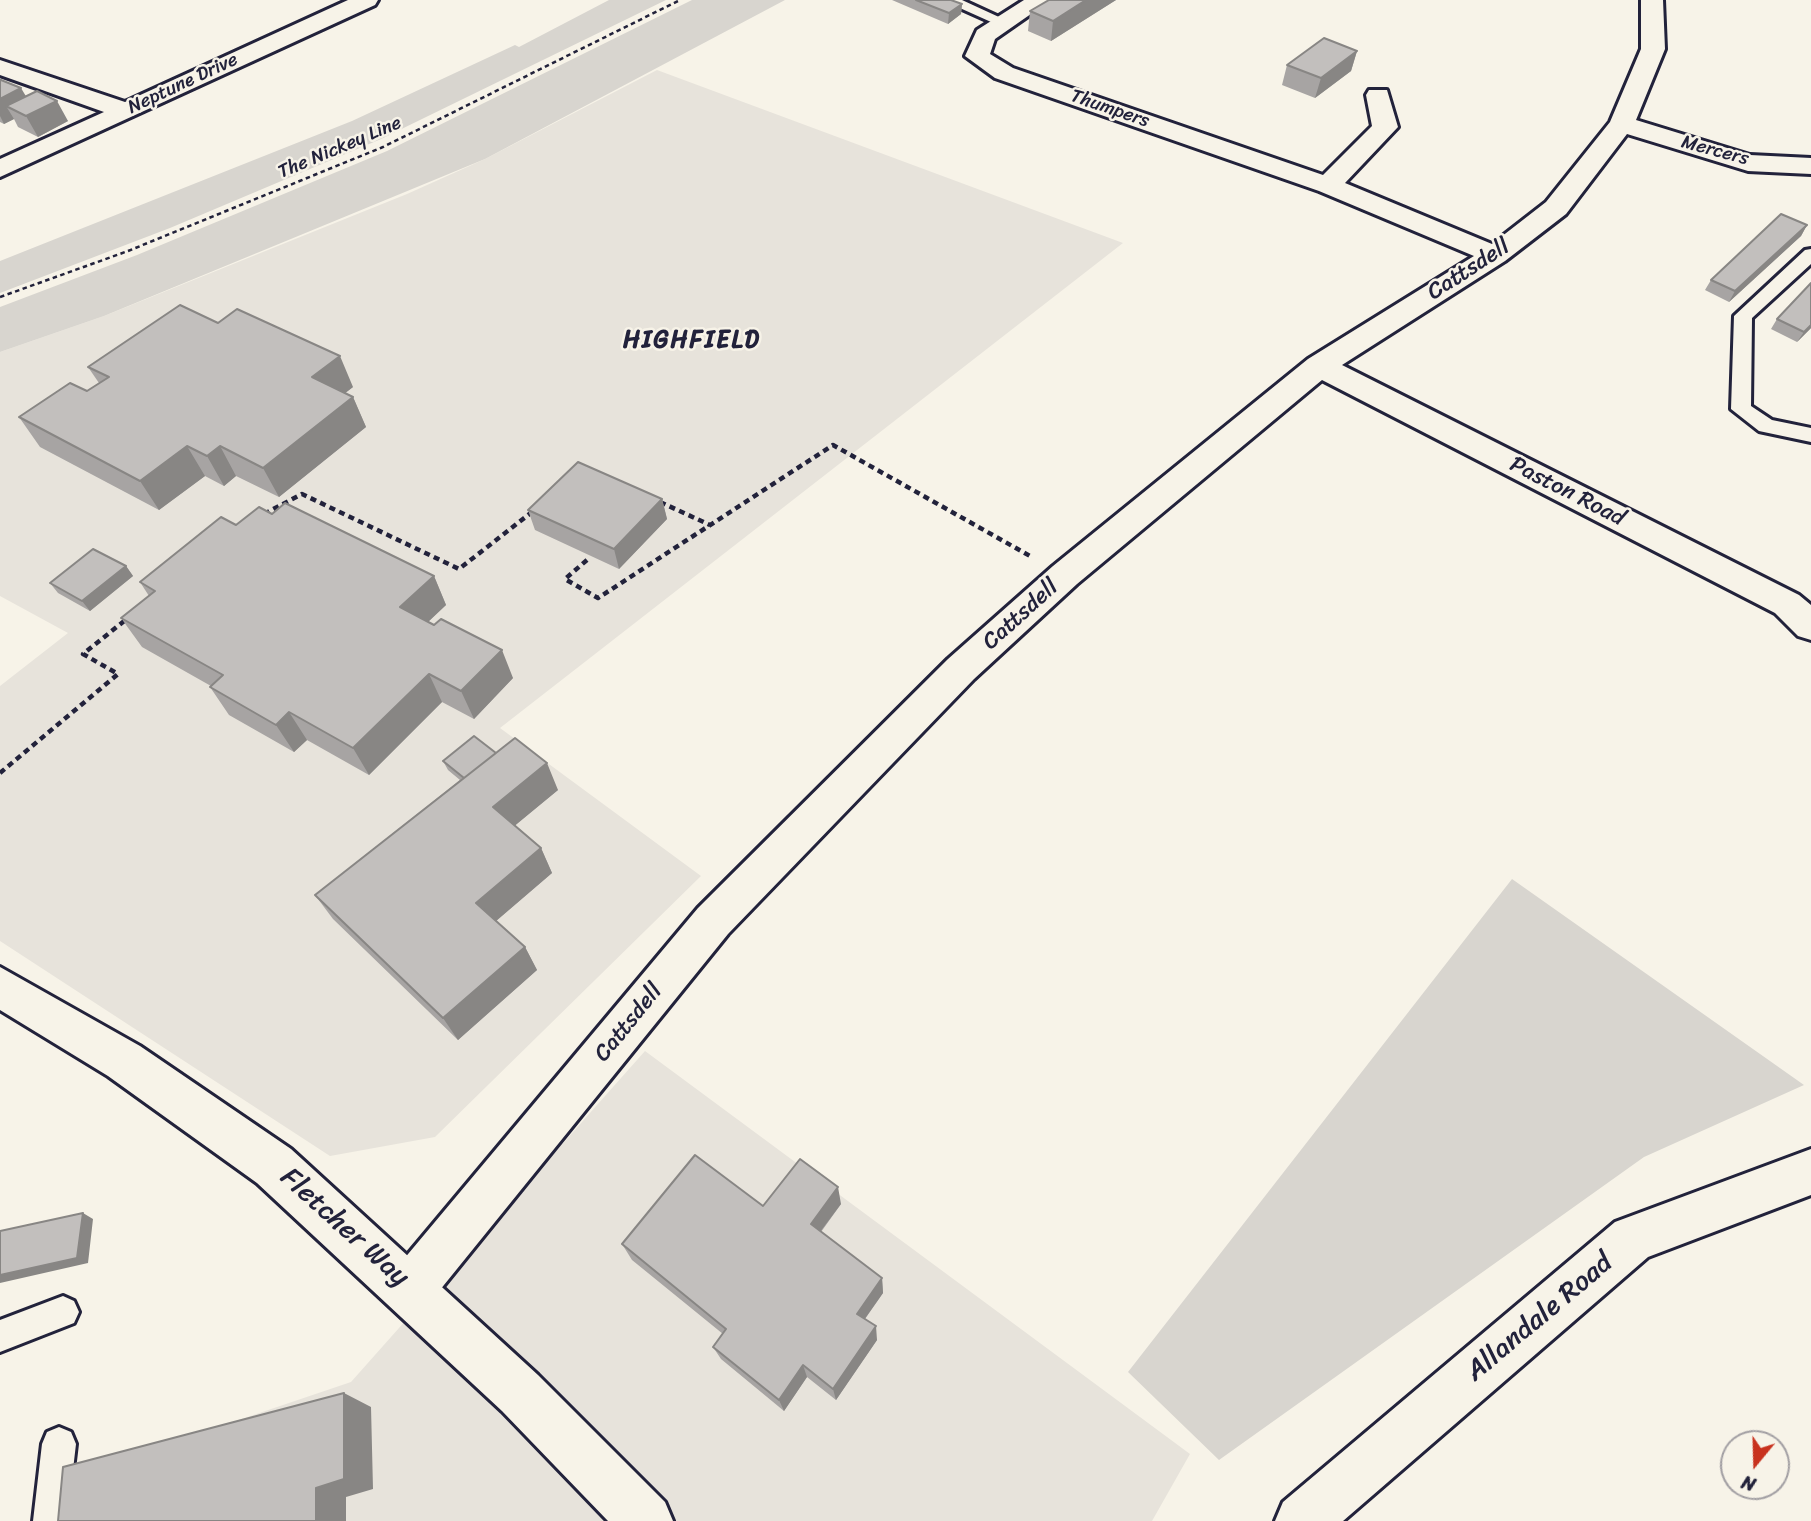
<!DOCTYPE html>
<html>
<head>
<meta charset="utf-8">
<style>
	body { margin:0 }
	#map { position:relative; width:1811px; height:1521px; overflow:hidden; background:#f7f3e8; font-family:Sriracha,sans-serif }
	canvas { display:block }
	.north { position:absolute; left:1720px; top:1430px; width:70px; height:70px; box-sizing:border-box; background:#f7f3e8; border:2px solid #a29fa3; border-radius:50%; rotate:199deg; font-size:19px; font-weight:700; line-height:28px; text-align:center; color:#22223b }
	.north::after { content:''; display:block; margin:auto; width:24px; height:32px; background:#c8321e; clip-path:polygon(50% 0,100% 100%,50% 72%,0 100%) }
</style>
</head>
<body>
<div id="map">
<canvas width="1811" height="1521"></canvas>
<div class="north">N</div>
</div>
<script>
const c = document.querySelector('canvas').getContext('2d');
c.lineJoin = 'round';
function fillPath(path, color) { c.fillStyle = color; c.fill(path, 'evenodd'); }
function strokePath(path, color, width, dash) { c.strokeStyle = color; c.lineWidth = width; c.lineCap = dash ? 'butt' : 'round'; c.setLineDash(dash || []); c.stroke(path); }
function label(font, color, halo, rows, align = 'center') {
  c.font = font + ' Sriracha,sans-serif'; c.lineWidth = 5; c.setLineDash([]); c.textBaseline = 'middle'; c.strokeStyle = halo; c.fillStyle = color; for (const [text, x, y, turn = 0] of rows) {
    c.save(); c.translate(x, y); c.rotate((+turn || 0) * Math.PI / 180); c.textAlign = isNaN(turn) ? turn : align; if (halo) c.strokeText(text, 0, 0); c.fillText(text, 0, 0); c.restore();
  }
}
fillPath(new Path2D(`
	M657,70L1123,243L500,728L701,876L435,1137L330,1156L0,941V686L68,633L0,596V352L104,316L407,194L485,159Z
	M645,1051L1190,1454L1152,1521H75L79,1474L351,1382Z`), '#e7e3db');
fillPath(new Path2D(`
	M609,0H666L381,139L170,228L0,293V261L352,121L515,45L519,47Z
	M692,0H785L485,159L104,316L0,352V307L137,255L387,151Z
	M1512,879L1804,1085L1644,1157L1219,1460L1128,1372Z`), '#d8d5cf');
const lane = new Path2D(`
	M942,0H962L1012,23L1010,26H1000Z
	M1811,249V264L1752,318L1751,406L1772,420L1811,428V442L1759,431L1731,409L1734,316L1805,250Z
	M63,1296L74,1301L79,1312L74,1323L0,1352V1320Z
	M59,1427L71,1432L76,1444L67,1521H33L42,1444L47,1432Z`);
const street = new Path2D(`
	M348,0H378L375,5L0,177V159L104,112L0,75V60L125,102Z
	M1024,0H1051L995,39L990,54L1013,68L1323,175L1372,126L1366,95L1369,90H1387L1398,127L1345,183L1492,244L1546,202L1610,122L1641,49V0H1663L1665,49L1636,120L1750,155L1811,158V174L1748,171L1627,134L1566,214L1505,261L1342,365L1799,595L1811,605V640L1798,636L1775,613L1322,380L1077,584L974,679L728,934L427,1306L410,1314L393,1306L385,1289L393,1272L698,908L948,659L1053,566L1308,359L1474,256L1319,191L995,78L965,56L977,30Z
	M1811,1149V1195L1648,1257L1343,1521H1275L1283,1502L1615,1222Z`);
const secondary = new Path2D(`
	M0,967L140,1046L291,1149L538,1375L665,1502L673,1521H608L502,1411L257,1183L108,1076L0,1010Z`);
strokePath(lane, '#22223b', 6);
strokePath(street, '#22223b', 6);
strokePath(secondary, '#22223b', 6);
strokePath(new Path2D(`
	M0,297L128,251L383,147L680,0`), '#22223b', 2.5, [4.5, 3.5]);
strokePath(new Path2D(`
	M660,502L710,525
	M264,514L302,494L459,569L532,512
	M587,560L565,579L598,598L833,445L1030,556
	M0,773L118,674L83,654L128,618`), '#22223b', 4.5, [6, 4.5]);
fillPath(lane, '#f7f3e8');
fillPath(street, '#f7f3e8');
fillPath(secondary, '#f7f3e8');
fillPath(new Path2D(`
	M892,0H951L962,4L961,14L948,24Z
	M1049,0H1116L1051,41L1028,31L1030,11Z
	M1357,51L1351,71L1315,98L1282,85L1287,65Z
	M0,80L26,96L68,121L38,137L18,127L14,119L4,124L0,122Z
	M1807,225L1801,236L1729,302L1705,290L1711,280Z
	M1777,319L1811,328L1797,342L1771,329Z
	M88,367L353,387L345,393L353,397L366,427L279,497L236,476L224,486L205,476L159,510L40,447L19,417L87,391L99,383Z
	M662,499L667,519L619,569L535,530L528,510Z
	M272,514L434,576L446,605L428,622L513,678L474,719L442,702L369,775L307,740L294,752L229,715L210,687L211,686L142,647L121,618L149,596L140,582L236,525Z
	M126,566L133,576L90,611L58,593L50,583Z
	M496,753L558,790L515,825L541,848L552,873L496,921L525,947L537,970L458,1040L333,919L315,895L460,780L448,770L443,761Z
	M841,1204L821,1232L882,1278L883,1293L865,1319L877,1340L836,1400L807,1377L784,1411L721,1359L713,1347L723,1334L632,1260L622,1244L763,1206Z`), '#a7a4a3');
fillPath(new Path2D(`
	M1086,0H1116L1051,41L1053,21Z
	M962,4L961,14L948,24L949,13Z
	M1357,51L1351,71L1315,98L1321,78Z
	M21,88L33,108L6,106L14,119L4,124L0,116V99Z
	M57,101L68,121L38,137L26,116Z
	M1807,225L1801,236L1729,302L1735,291Z
	M1811,325V328L1797,342L1804,332Z
	M340,356L353,387L326,408L312,377Z
	M353,397L366,427L279,497L263,468Z
	M187,446L205,476L159,510L140,481Z
	M220,446L236,476L224,486L207,456Z
	M662,499L667,519L619,569L614,549Z
	M126,566L133,576L90,611L82,601Z
	M434,576L446,605L413,636L400,607Z
	M502,650L513,678L474,719L461,691Z
	M429,674L442,702L369,775L353,748Z
	M289,712L307,740L294,752L276,725Z
	M547,763L558,790L506,833L493,807Z
	M541,848L552,873L489,927L476,903Z
	M525,947L537,970L458,1040L443,1018Z
	M838,1187L841,1204L814,1240L811,1224Z
	M83,1213L93,1219L88,1263L0,1283V1275Z
	M882,1278L883,1293L859,1327L857,1314Z
	M876,1326L877,1340L836,1400L833,1389Z
	M803,1365L807,1377L784,1411L779,1400Z
	M344,1393L371,1407L373,1489L346,1497V1521H316V1488Z`), '#888684');
const building = new Path2D(`
	M916,0H951L962,4L949,13Z
	M1049,0H1086L1053,21L1030,11Z
	M1324,38L1357,51L1321,78L1287,65Z
	M0,80H1L21,88L0,99Z
	M37,91L57,101L26,116L6,106Z
	M1781,214L1807,225L1735,291L1711,280Z
	M1811,283V325L1804,332L1777,319Z
	M180,305L218,323L237,309L340,356L312,377L353,397L263,468L220,446L207,456L187,446L140,481L19,417L70,383L87,391L109,377L88,367Z
	M578,462L662,499L614,549L528,510Z
	M285,503L434,576L400,607L434,625L441,619L502,650L461,691L429,674L353,748L289,712L276,725L210,687L223,675L121,618L155,591L140,582L221,517L236,525L259,507L272,514Z
	M93,549L126,566L82,601L50,583Z
	M474,736L496,753L464,778L443,761Z
	M515,738L547,763L493,807L541,848L476,903L525,947L443,1018L315,895Z
	M695,1155L763,1206L800,1159L838,1187L811,1224L882,1278L857,1314L876,1326L833,1389L803,1365L779,1400L713,1347L726,1329L622,1244Z
	M83,1213L77,1258L0,1275V1231Z
	M344,1393V1479L316,1488V1521H58L63,1467Z`);
fillPath(building, '#c2bfbd');
strokePath(building, '#888684', 2);
label('19px', '#22223b', '#f7f3e8', [
	["Neptune Drive",183,84,-25],
	["Thumpers",1110,109,19],
	["The Nickey Line",340,148,-23],
	["Mercers",1715,151,15]
]);
label('23px', '#22223b', '#f7f3e8', [
	["Cattsdell",1469,270,-33],
	["Paston Road",1567,492,27],
	["Cattsdell",1021,615,-42],
	["Cattsdell",629,1023,-51]
]);
c.letterSpacing = '2px';
label('bold 24px', '#22223b', '#f7f3e8', [
	["HIGHFIELD",692,341]
]);
c.letterSpacing = '0px';
label('28px', '#22223b', '#f7f3e8', [
	["Fletcher Way",344,1228,42],
	["Allandale Road",1540,1318,-40]
]);
</script>
</body>
</html>
